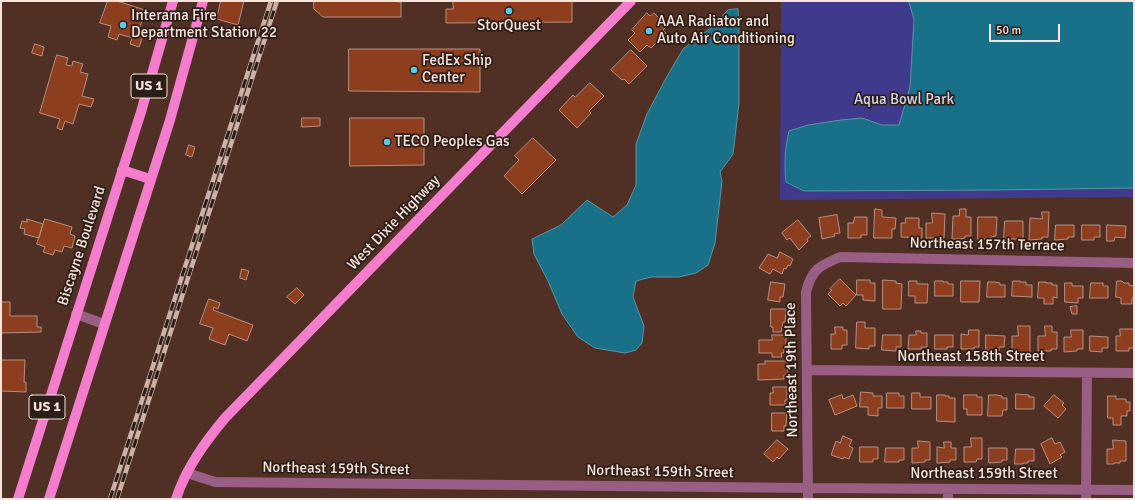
<!DOCTYPE html>
<html>
<head>
<meta charset="utf-8">
<style>
	body { margin:0 }
	#map { position:relative; width:1135px; height:500px; overflow:hidden; background:#503024; font-family:Signika,sans-serif }
	canvas { display:block }
	.frame { position:absolute; inset:0; border:2px solid #f9e4dc; pointer-events:none }
	.scale { position:absolute; left:989px; top:24px; width:71px; height:18px; box-sizing:border-box; border:2px solid #f9e4dc; border-top:0; padding-left:5px; font-size:12px; line-height:14px; white-space:nowrap; color:#f9e4dc; -webkit-text-stroke:3px #2b1d17; paint-order:stroke }
</style>
</head>
<body>
<div id="map">
<canvas width="1135" height="500"></canvas>
<div class="frame"></div>
<div class="scale">50 m</div>
</div>
<script>
const c = document.querySelector('canvas').getContext('2d');
c.lineJoin = 'round';
function fillPath(path, color) { c.fillStyle = color; c.fill(path, 'evenodd'); }
function strokePath(path, color, width, dash) { c.strokeStyle = color; c.lineWidth = width; c.lineCap = dash ? 'butt' : 'round'; c.setLineDash(dash || []); c.stroke(path); }
function label(font, color, halo, rows, align = 'center') {
  c.font = font + ' Signika,sans-serif'; c.lineWidth = 3.5; c.setLineDash([]); c.textBaseline = 'middle'; c.strokeStyle = halo; c.fillStyle = color; for (const [text, x, y, turn = 0] of rows) {
    c.save(); c.translate(x, y); c.rotate((+turn || 0) * Math.PI / 180); c.textAlign = isNaN(turn) ? turn : align; if (halo) c.strokeText(text, 0, 0); c.fillText(text, 0, 0); c.restore();
  }
}
fillPath(new Path2D(`
	M781,1H1134V197L780,200Z`), '#3f3a8c');
const water = new Path2D(`
	M909,1H1134V188L995,190L804,191L786,182C784,164 785,148 789,131L808,125L841,120L862,118L882,125H899L910,87L914,20Z
	M738,9L739,33V103L733,154L720,172L722,181L715,243L708,265L696,273L679,277H651L636,281L633,297L644,326L642,343L636,350L625,353L595,348L578,337L562,314L548,281L534,254L532,239L561,225L587,200L613,217L627,205L636,185V144L647,114L665,80L683,49L712,27L728,10Z`);
fillPath(water, '#187189');
strokePath(water, '#5c94a2', 1);
const building = new Path2D(`
	M108,1H117L145,10L138,34L143,36L139,47L130,44L132,38L119,34L117,40L108,37L111,26L100,23Z
	M221,1H244L238,25L217,19Z
	M314,1H398V2H401V17H323L314,9Z
	M453,1H572V22L446,23V9H453Z
	M647,13L650,16L654,13L667,26L663,30L666,33L651,48L647,45L640,52L628,40L635,33L632,30Z
	M35,44L44,47L42,56L32,53Z
	M349,49H480V92L349,91Z
	M631,50L647,66L629,84L624,79L622,80L611,70Z
	M57,55L68,58L66,65L72,66L73,61L83,64L80,72L88,74L82,96L94,99L91,107L79,104L73,124L65,121L62,130L57,128L60,119L40,113Z
	M590,83L604,96L589,111L591,113L577,128L559,110L573,95L575,97Z
	M302,118H320V126L302,127Z
	M350,118H424V165L350,166Z
	M533,138L556,160L522,194L504,176L519,160L515,156Z
	M189,145L195,147L192,157L186,155Z
	M875,209L882,210V217L896,218L895,229H892V238H874Z
	M960,209H966V217H971V236H965V238L960,239H952L953,216H959Z
	M1042,212H1049L1048,237H1042V239L1029,240L1030,218L1042,219Z
	M932,213L945,214L944,238H926V223H932Z
	M837,215L840,233L834,234L835,236L822,239L819,218Z
	M855,217H867V235H861V238H848V223H853Z
	M978,217H997L996,236L991,237V239H978Z
	M906,218H919V228H922V238L901,237V223H905Z
	M27,219L43,224L39,238L24,234L25,229L20,228L22,221L27,222Z
	M45,219L72,227L70,234L75,236L72,248L64,246L62,252L55,250L53,255L43,252L45,247L37,244Z
	M798,220L811,236L807,239L808,241L799,250L790,238L787,240L782,233Z
	M1005,221H1023V239H1004Z
	M1056,225H1074V237H1068V239L1055,240Z
	M1082,225H1100V237H1094V240H1082Z
	M1107,225L1126,226L1125,238L1115,237L1114,241H1107Z
	M780,252L793,259L790,266L788,265L786,269L784,268L782,274L773,269L770,274L759,268L768,254L777,258Z
	M242,269L249,271L246,280L240,278Z
	M840,279L856,295L846,306L843,303L840,306L828,294L832,290L830,289Z
	M857,280H870V283H875V301L863,300V295H857Z
	M883,280L896,281V283L902,284L901,309H883Z
	M909,281H917V284H928L927,303H915V296H909Z
	M935,281H943V282H948V284H953V296H935Z
	M961,281H980L979,302H961Z
	M1013,281H1020V282H1026V285H1032V297L1012,296Z
	M1117,281H1122L1124,283H1129V285L1134,286V298H1132V304H1121V298L1116,297Z
	M771,282L785,284L783,297H780V302L768,300Z
	M988,282H995L1000,283V285H1005V297H987Z
	M1039,282H1046V283H1052V285H1057V298L1053,297V304H1044V298H1038Z
	M1065,283H1072V286H1083V298H1078V303L1065,302Z
	M1091,283H1103V286H1108V298H1090Z
	M297,288L304,295L295,304L287,297Z
	M209,299L220,303L218,309L214,307L213,310L253,325L247,341L229,334L225,345L209,339L213,328L200,324Z
	M1,302H10V316H37V327H41V332L1,333Z
	M1077,306V314H1072L1070,307Z
	M771,309H786L785,322H783L781,332H773V327H771Z
	M857,322H865V328H875V346H869V349L856,348Z
	M1018,326H1030V353H1019V351H1012V336H1018Z
	M1045,326H1052V332H1057V349H1051V351H1038V336H1045Z
	M835,327H843V330H847V345H842V349H831V334H835Z
	M1120,329H1134V348H1129V351H1116V336H1120Z
	M969,330H979V347H974V349H961V334L968,335Z
	M1071,330H1083V349H1077V351L1064,352V337H1071Z
	M916,331H921V333H927V347H921L922,349H908L909,335H916Z
	M772,335H786V348H784V353H781L782,357H772V353H759V340H772Z
	M883,335H901V347H896V351L882,350Z
	M935,335H953V347H947V349H935Z
	M986,335L1005,336L1004,347H999V351L986,350Z
	M1090,336L1108,337V348H1102V352L1090,351Z
	M1,360H25L24,382H26V392L1,391Z
	M765,361H787L788,375H784V379L758,380V364H765Z
	M773,387H787V400H785V405H770V393H773Z
	M861,392L873,393V396H882V408H878V416L868,415V407H860Z
	M887,393H899V396H904V408H887Z
	M912,393H920V397H931V409H912Z
	M1016,394L1029,395V397H1034V409H1016Z
	M842,395L843,399L853,395L857,406L835,415L829,400Z
	M937,395H945V396H949V398H955V422L937,421Z
	M964,395H977V397H982V415H967V409H964Z
	M989,395H997L1002,396V398H1007V410H1003L1002,416H988Z
	M1054,395L1064,403L1062,405L1066,409L1058,418L1044,406Z
	M1108,396H1116V399H1126V402H1130V411H1127V416H1121V425H1113V418H1108Z
	M772,413H787L786,426H784V431H772Z
	M843,436L852,440L849,446L853,448L849,459L844,457L843,459L831,455L836,441L840,443Z
	M971,438H982V459H977L976,462H964V447H971Z
	M1052,438L1055,444L1060,442L1065,452L1060,455L1062,457L1050,464L1041,444Z
	M777,440L788,449L779,459L777,457L773,462L764,454Z
	M1113,440L1126,441V461H1120V463H1114V464H1107V449H1113Z
	M918,441L930,442V460H925V462L912,463V448H918Z
	M944,442H951V448H956V460H950V462L937,463V447L944,448Z
	M860,447H878V459H873V462H860Z
	M886,448H904V460H899V462H885Z
	M989,448H1007V460H1002V462L989,463Z
	M1016,449H1034V461H1028V463H1023V464H1015Z`);
fillPath(building, '#8c3e1f');
strokePath(building, '#b69082', 1);
strokePath(new Path2D(`
	M76,314L104,324
	M807,370L1134,373
	M187,473L215,482L808,488L1134,490
	M808,499L806,292C812,269 819,266 840,257L1134,263
	M948,499V489
	M1086,499L1087,373`), '#995e84', 10);
strokePath(new Path2D(`
	M122,170L150,179
	M18,499L141,112L173,1
	M49,499L170,120L203,1
	M176,499C186,468 205,442 225,418L631,1`), '#f57dce', 10);
const rail = new Path2D(`
	M110,499L271,1
	M117,499L277,1`);
strokePath(rail, '#cab2a9', 4.5);
strokePath(rail, '#2b1d17', 3, [9]);
for (const [x, y, r, color] of [
	[509,11,4,"#5dc7e8"],
	[123,25,4,"#5dc7e8"],
	[649,31,4,"#5dc7e8"],
	[414,70,4,"#5dc7e8"],
	[387,142,4,"#5dc7e8"]
]) { const dot = new Path2D(); dot.arc(x, y, r, 0, 2 * Math.PI); c.fillStyle = color; c.fill(dot); strokePath(dot, '#2b1d17', 1.5); }
for (const [x, y, w] of [
	[149,86,36],
	[47,407,36]
]) { const box = new Path2D(); box.roundRect(x - w / 2, y - 12, w, 24, 3); c.fillStyle = '#2b1d17'; c.fill(box); strokePath(box, '#f9e4dc', 1); }
label('bold 14px', '#f9e4dc', null, [
	["US 1",149,86],
	["US 1",47,407]
]);
label('15px', '#f9e4dc', '#2b1d17', [
	["Interama Fire",131,16],
	["Department Station 22",131,33],
	["AAA Radiator and",657,22],
	["Auto Air Conditioning",657,39],
	["StorQuest",509,26,"center"],
	["FedEx Ship",422,61],
	["Center",422,78],
	["TECO Peoples Gas",395,142]
], 'left');
label('15px', '#d3d5ee', '#2b1d17', [
	["Aqua Bowl Park",904,100]
]);
label('15px', '#f9e4dc', '#2b1d17', [
	["West Dixie Highway",394,223,-46],
	["Northeast 157th Terrace",987,245,1],
	["Biscayne Boulevard",82,246,-72],
	["Northeast 158th Street",971,357],
	["Northeast 19th Place",792,370,-91],
	["Northeast 159th Street",336,469,1],
	["Northeast 159th Street",660,472,1],
	["Northeast 159th Street",984,474]
]);
</script>
</body>
</html>
